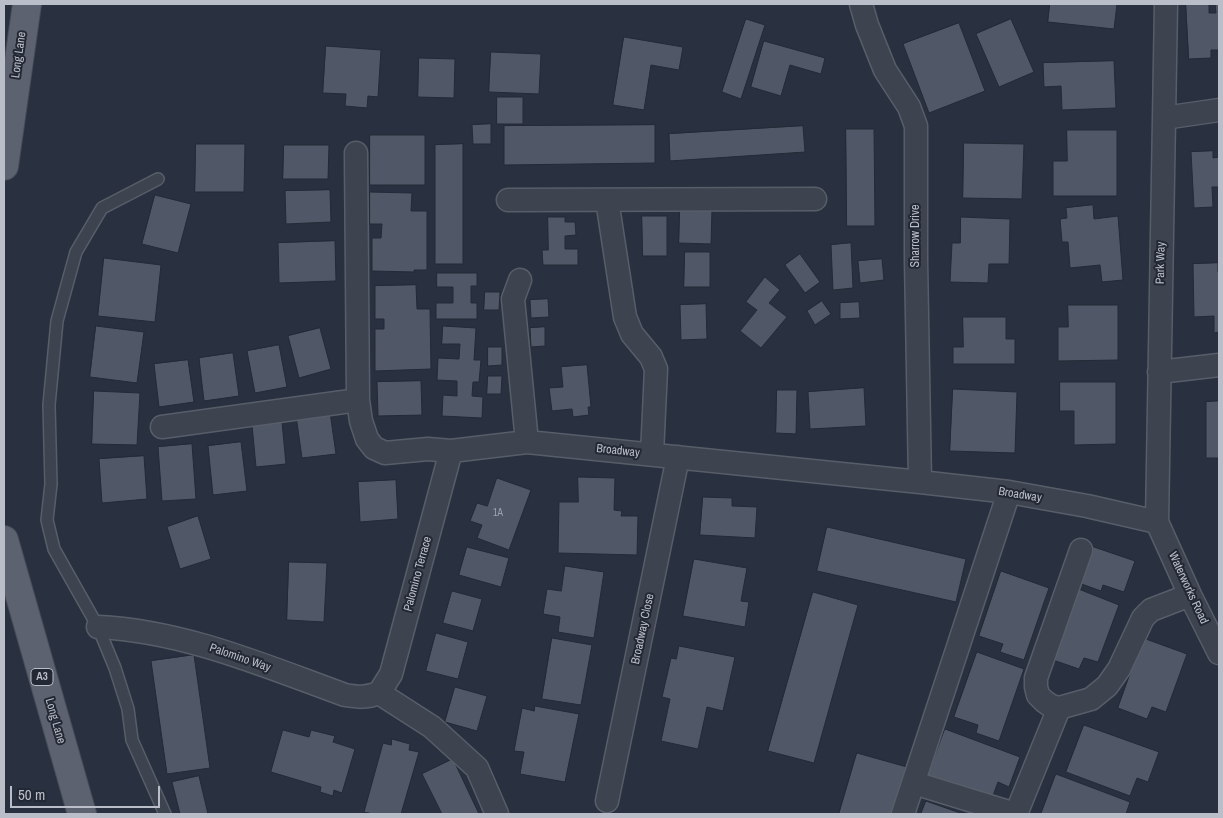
<!DOCTYPE html>
<html>
<head>
<meta charset="utf-8">
<style>
	body { margin:0 }
	#map { position:relative; width:1223px; height:818px; overflow:hidden; background:#29303f; font-family:"Archivo Narrow",sans-serif }
	canvas { display:block }
	.frame { position:absolute; inset:0; border:5px solid #babec9; pointer-events:none }
	.scale { position:absolute; left:10px; top:786px; width:150px; height:22px; box-sizing:border-box; border:2px solid #babec9; border-top:0; padding-left:6px; font-size:15px; line-height:18px; white-space:nowrap; color:#babec9; -webkit-text-stroke:4px #222834; paint-order:stroke }
</style>
</head>
<body>
<div id="map">
<canvas width="1223" height="818"></canvas>
<div class="frame"></div>
<div class="scale">50 m</div>
</div>
<script>
const c = document.querySelector('canvas').getContext('2d');
c.lineJoin = 'round';
function fillPath(path, color) { c.fillStyle = color; c.fill(path, 'evenodd'); }
function strokePath(path, color, width, dash) { c.strokeStyle = color; c.lineWidth = width; c.lineCap = dash ? 'butt' : 'round'; c.setLineDash(dash || []); c.stroke(path); }
function label(font, color, halo, rows, align = 'center') {
  c.font = font + ' "Archivo Narrow",sans-serif'; c.lineWidth = 4; c.setLineDash([]); c.textBaseline = 'middle'; c.strokeStyle = halo; c.fillStyle = color; for (const [text, x, y, turn = 0] of rows) {
    c.save(); c.translate(x, y); c.rotate((+turn || 0) * Math.PI / 180); c.textAlign = isNaN(turn) ? turn : align; if (halo) c.strokeText(text, 0, 0); c.fillText(text, 0, 0); c.restore();
  }
}
const building = new Path2D(`
	M1050,4H1117L1114,29L1048,22Z
	M1186,4H1209V13H1216L1215,4H1219V63L1218,50H1211V58L1189,59Z
	M746,19L765,25L741,99L722,92Z
	M1011,19L1034,72L999,87L976,34Z
	M959,23L985,91L929,113L903,44Z
	M624,37L683,47L679,70L651,65L644,110L613,105Z
	M764,41L825,58L821,74L790,65L781,96L751,87Z
	M326,46L381,50L378,97L368,96L367,108L345,106L346,94L323,93Z
	M491,52L541,54L539,94L489,92Z
	M419,58L455,59L454,98L418,97Z
	M1114,61L1116,108L1062,110L1061,86L1044,87L1043,63Z
	M497,97H523V124H497Z
	M491,124V144H473L472,125Z
	M655,125V163L504,165V126Z
	M803,126L805,152L670,161L669,134Z
	M846,129H874L875,226H847Z
	M1067,130H1117V196H1053V161H1067Z
	M370,135H425V185H370Z
	M964,143L1024,144L1022,199L963,198Z
	M196,144H245L244,192H195Z
	M463,144V264H435V145Z
	M284,145H329L328,179H283Z
	M1213,151V158L1219,157V187H1212L1213,207L1194,208L1191,152Z
	M330,190L331,222L286,224L285,191Z
	M370,192L412,193L411,211H427V270H414V272L372,271V238H381L382,224H370Z
	M155,195L191,204L178,253L142,244Z
	M1093,205L1094,219L1118,216L1123,280L1102,282L1100,265L1070,268L1068,242H1062L1060,219L1067,218L1066,208Z
	M680,209L712,210L711,244L679,243Z
	M642,216H667V256H643Z
	M548,217H565V222H575L576,235L565,236V249H578V265H543L542,250H548Z
	M961,217L1010,219L1009,264H989L988,283L950,282L952,243H960Z
	M335,241L336,281L279,283L278,243Z
	M851,243L853,288L833,290L831,245Z
	M685,252H710V287H684Z
	M800,254L820,282L805,293L785,265Z
	M104,258L161,265L155,322L98,316Z
	M882,259L884,280L860,283L858,261Z
	M1218,263V272H1219V332L1214,333V316L1194,317L1193,264Z
	M437,273H477V286H471V303H477V319H436V303H453V287H437Z
	M765,277L780,290L769,303L787,317L761,348L740,331L757,310L746,302Z
	M416,285L417,309H430L431,369L375,371V329H384V319H375V286Z
	M485,292H500L499,310H484Z
	M548,299L549,317L531,318L530,300Z
	M822,301L831,314L815,325L807,311Z
	M859,302L860,318L840,319V303Z
	M706,304L707,339L681,340L680,305Z
	M1068,305H1118V360L1058,361V327H1068Z
	M963,317H1006V339H1015V364H953V347H963Z
	M96,326L144,332L137,383L90,377Z
	M443,326L476,328L474,360H481L479,382H473L472,396L483,397L482,418L442,416L443,395L457,396V381L437,380L438,358L459,359L460,344H442Z
	M545,327V346L531,347L530,328Z
	M320,328L331,369L299,378L288,336Z
	M279,345L287,387L255,393L247,351Z
	M488,347H502V365L488,366Z
	M233,353L239,396L204,401L199,358Z
	M188,360L194,402L159,407L154,364Z
	M587,365L591,407H588L589,415L573,417L572,409L552,411L549,388L563,387L561,367Z
	M488,376H502L501,394H487Z
	M421,381L422,415L378,416L377,382Z
	M1060,382H1116V444L1074,445V411H1060Z
	M864,388L866,426L810,429L808,392Z
	M953,389L1017,392L1015,453L950,451Z
	M777,390H797L796,434L776,433Z
	M94,391L140,393L137,445L92,444Z
	M1219,401V458H1206V402Z
	M330,412L336,454L302,458L296,416Z
	M282,422L286,464L256,467L252,425Z
	M241,442L247,491L213,495L208,446Z
	M192,444L196,499L162,501L158,447Z
	M144,456L147,499L102,503L99,459Z
	M578,477L615,478L614,510L622,511L621,516H638L637,555L558,553L559,502H578Z
	M497,478L531,490L509,550L477,538L482,525L470,521L477,503L487,506Z
	M396,480L398,519L360,522L358,482Z
	M703,497L732,498V506L757,507L755,538L700,535Z
	M198,516L211,559L180,569L167,527Z
	M827,527L966,559L956,602L817,571Z
	M1088,545L1135,561L1124,592L1103,585L1101,591L1076,582Z
	M467,547L509,558L501,587L459,575Z
	M694,559L747,568L741,601L749,602L745,627L683,616Z
	M289,562L327,563L324,622L287,620Z
	M565,566L604,572L594,638L558,632L560,617L543,614L547,589L561,591Z
	M1001,571L1049,588L1024,660L1000,652L1003,644L979,636Z
	M1076,588L1119,605L1098,662L1084,658L1079,669L1050,659Z
	M452,591L482,599L473,631L443,623Z
	M813,592L858,605L814,763L768,751Z
	M436,633L468,642L458,679L426,671Z
	M552,638L592,645L581,705L542,699Z
	M1143,638L1187,654L1166,712L1152,707L1147,719L1118,708Z
	M679,646L735,657L723,711L707,707L698,749L661,741L670,699L662,697L671,658L676,659Z
	M977,652L1024,669L999,741L976,733L978,725L954,717Z
	M194,655L210,768L167,774L151,661Z
	M455,687L487,696L477,731L445,722Z
	M535,706L579,714L565,782L520,774L524,752L514,751L522,708L534,711Z
	M1084,725L1159,752L1148,782L1137,778L1130,796L1066,772Z
	M945,729L1020,757L1009,787L998,782L991,801L927,777Z
	M283,730L309,737L311,730L335,736L333,742L355,749L342,793L334,790L333,796L320,792L321,787L271,772Z
	M392,739L410,744L409,750L419,752L401,814H373L364,812L383,743L391,745Z
	M857,753L907,767L892,814H839Z
	M453,759L479,814H442L422,774Z
	M1056,774L1130,802L1126,814H1041Z
	M199,776L208,814H180L172,782Z
	M926,801L963,814H921Z`);
fillPath(building, '#505767');
strokePath(building, '#242a36', 1);
const lane = new Path2D(`
	M158,179L102,208L76,252L57,321L49,405L51,484L47,520L54,549L98,627L115,668L128,709L132,740L165,814`);
const street = new Path2D(`
	M861,4L867,25L885,70L909,107L916,126V260L920,482
	M1166,4L1157,522L1190,595L1219,653
	M1164,118L1219,110
	M356,153L358,400L361,421L367,439L374,448L385,453L428,449L451,451L527,442L920,482L1009,492L1087,506L1157,522
	M508,200L815,199
	M607,200L625,317L632,334L651,357L656,369L652,454
	M520,280L513,299L527,442
	M1159,372L1219,365
	M162,427L358,400
	M1081,550L1036,678V687L1038,695L1044,701L1051,706L1059,708L1091,699L1107,686L1119,669L1143,618L1151,610L1190,595
	M98,627C184,631 265,666 345,695C358,697 366,698 379,693
	M379,693L391,674L451,451
	M379,693L432,727L477,768L497,814
	M914,783L1015,814
	M607,801L678,457
	M903,814L1009,492
	M1016,814L1059,708`);
const primary = new Path2D(`
	M4,166L27,4
	M4,540L82,814`);
strokePath(lane, '#585e69', 14);
strokePath(street, '#585e69', 25);
strokePath(primary, '#474c58', 30);
strokePath(lane, '#3d434f', 11);
strokePath(street, '#3d434f', 22);
strokePath(primary, '#5c626f', 28);
label('10px', '#a0a4b0', null, [
	["1A",498,513]
]);
for (const [x, y, w] of [
	[42,677,22]
]) { const box = new Path2D(); box.roundRect(x - w / 2, y - 8.5, w, 17, 4); c.fillStyle = '#222834'; c.fill(box); strokePath(box, '#babec9', 1); }
label('bold 11px', '#babec9', null, [
	["A3",42,677]
]);
label('12px', '#babec9', '#222834', [
	["Long Lane",19,55,-82],
	["Sharrow Drive",916,236,-90],
	["Park Way",1161,263,-89],
	["Broadway",618,451,6],
	["Broadway",1020,495,9],
	["Palomino Terrace",418,574,-75],
	["Waterworks Road",1188,588,65],
	["Broadway Close",643,629,-78],
	["Palomino Way",240,658,19],
	["Long Lane",55,721,74]
]);
</script>
</body>
</html>
